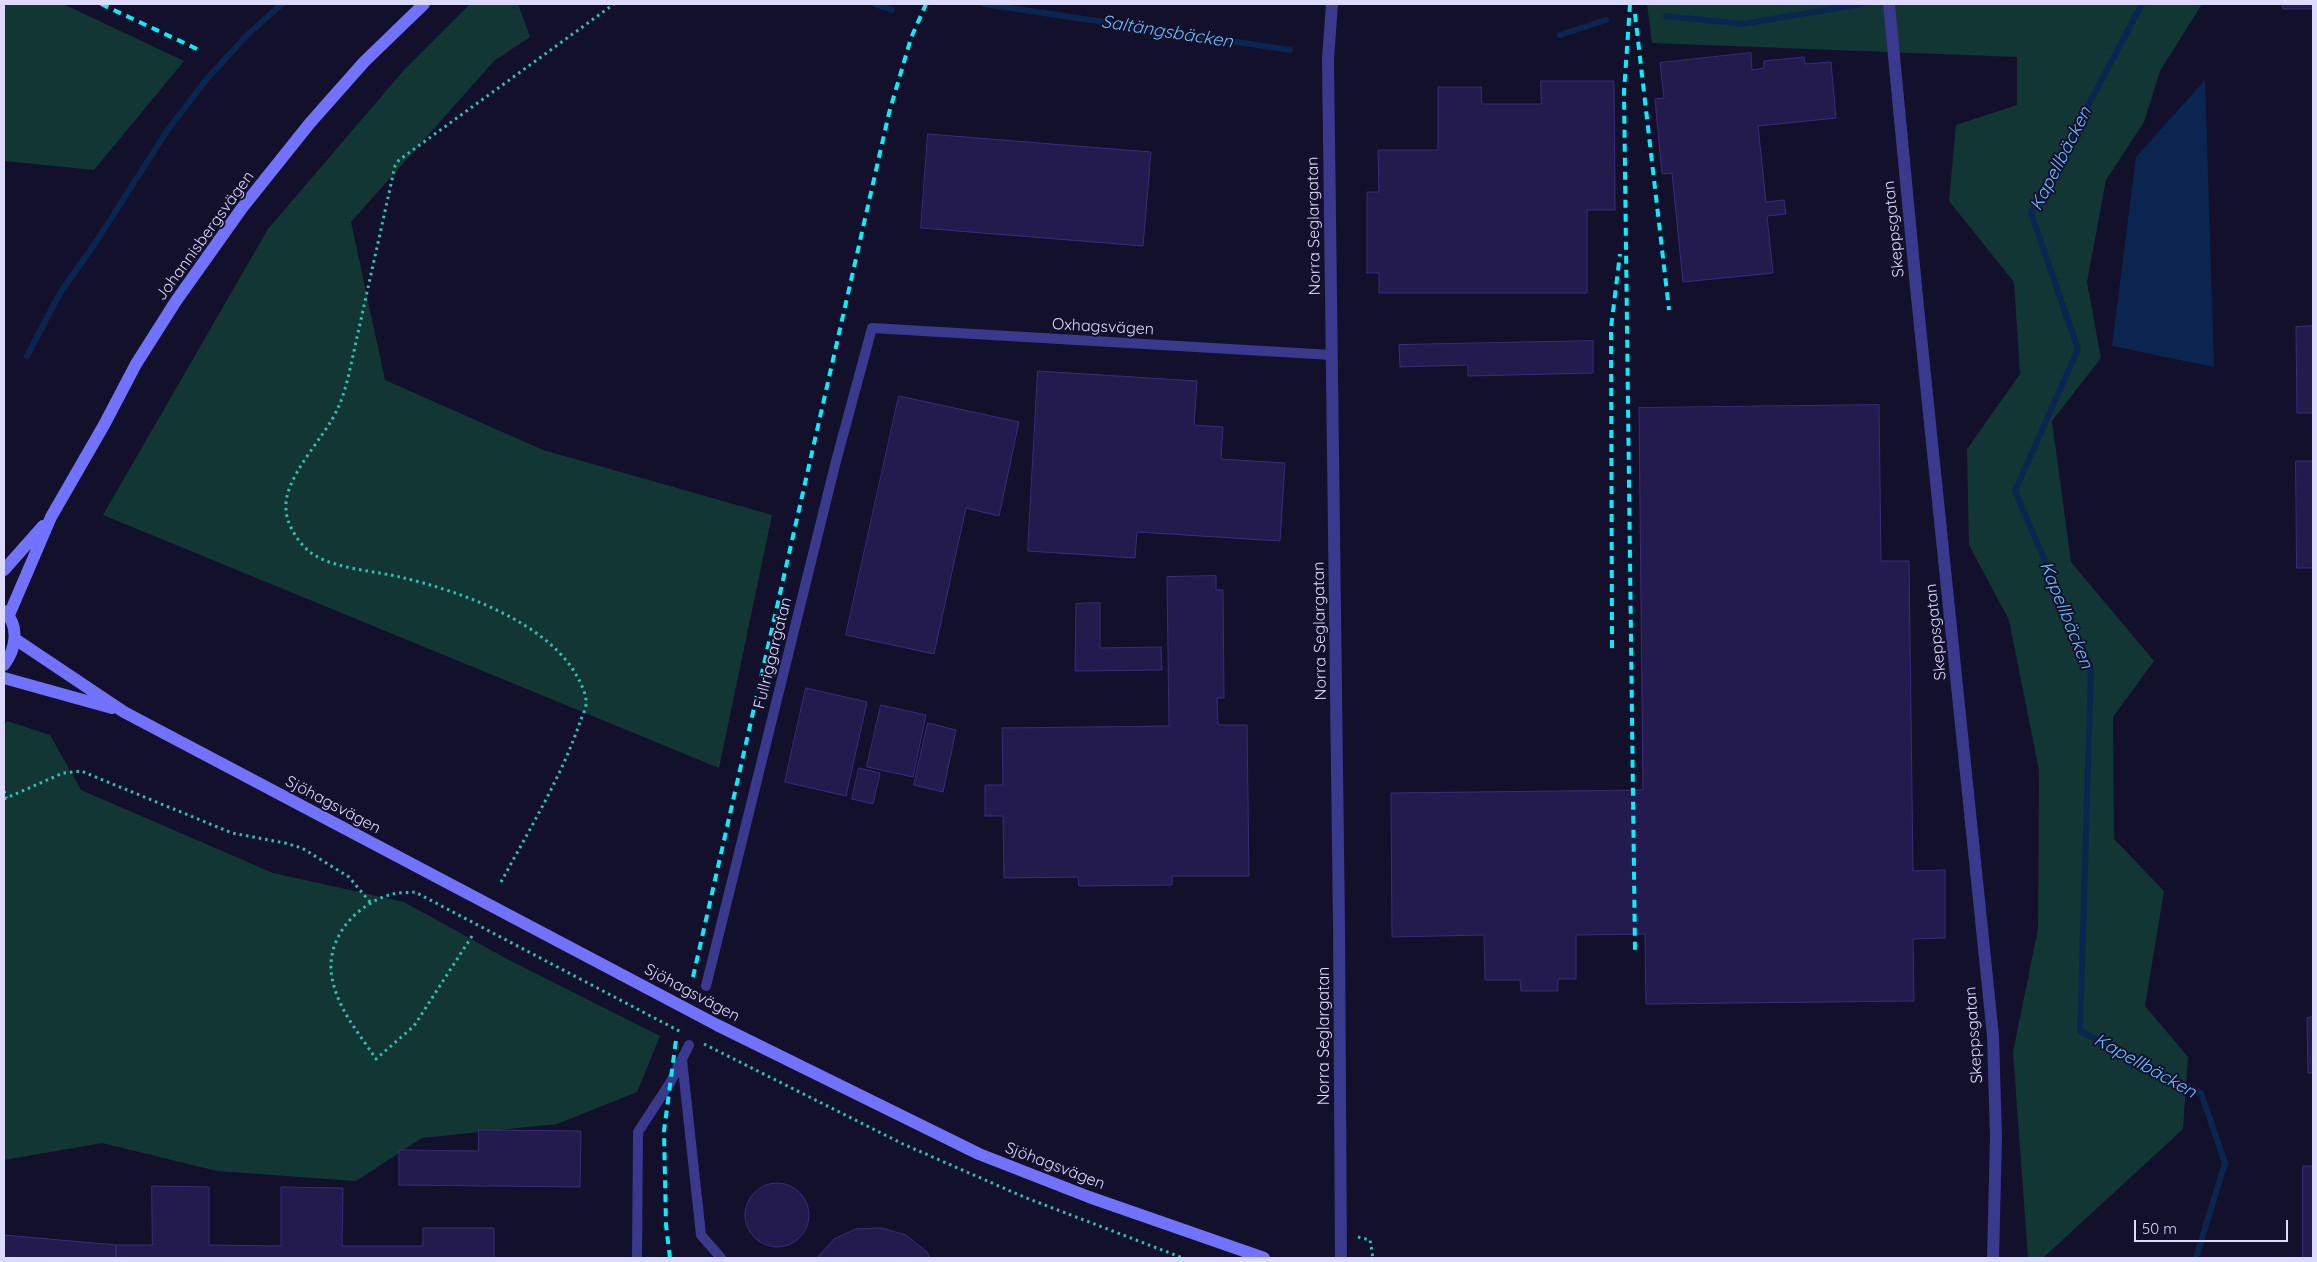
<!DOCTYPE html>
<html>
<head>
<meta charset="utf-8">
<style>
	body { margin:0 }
	#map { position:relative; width:2317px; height:1262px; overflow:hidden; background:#13102c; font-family:Quicksand,sans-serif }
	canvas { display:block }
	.frame { position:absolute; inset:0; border:5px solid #dddaff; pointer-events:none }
	.scale { position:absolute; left:2134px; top:1220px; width:154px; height:22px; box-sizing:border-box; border:2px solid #dddaff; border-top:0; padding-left:6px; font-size:15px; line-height:18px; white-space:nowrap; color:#dddaff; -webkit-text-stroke:4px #13102c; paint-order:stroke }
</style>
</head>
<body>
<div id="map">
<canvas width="2317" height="1262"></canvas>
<div class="frame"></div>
<div class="scale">50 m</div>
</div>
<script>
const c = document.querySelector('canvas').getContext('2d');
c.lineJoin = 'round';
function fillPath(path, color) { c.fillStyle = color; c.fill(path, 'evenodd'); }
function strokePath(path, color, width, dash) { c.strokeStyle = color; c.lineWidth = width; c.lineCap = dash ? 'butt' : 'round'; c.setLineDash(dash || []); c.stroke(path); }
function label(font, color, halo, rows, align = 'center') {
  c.font = font + ' Quicksand,sans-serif'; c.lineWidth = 4; c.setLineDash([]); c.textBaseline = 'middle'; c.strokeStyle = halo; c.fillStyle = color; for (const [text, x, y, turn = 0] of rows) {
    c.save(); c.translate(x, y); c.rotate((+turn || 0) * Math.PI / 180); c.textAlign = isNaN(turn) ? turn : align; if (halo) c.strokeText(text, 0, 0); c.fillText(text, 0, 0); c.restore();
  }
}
fillPath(new Path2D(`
	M4,4H63L184,61L94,170L4,161Z
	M470,4H518L530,37L494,61L351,222L385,380L543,450L772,515L719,768L103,515L268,229L404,70Z
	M1647,4H2202L2160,71L2144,122L2106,180L2087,282L2101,358L2052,421L2071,562L2154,661L2113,717L2114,839L2164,891L2145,1006L2188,1057L2183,1129L2043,1258H2028L2013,1052L2038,929L2039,770L2009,620L1969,545L1967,449L2020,374L2014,282L1949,201L1956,125L2017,105V57L1652,43Z
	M7,721L50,735L81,790L273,873L404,902L509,960L660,1036L637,1092L557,1124L422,1138L356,1181L217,1171L102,1143L4,1160V726Z`), '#123633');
fillPath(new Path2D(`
	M2205,80L2214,367L2112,346L2136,157Z`), '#0a2650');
strokePath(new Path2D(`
	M875,4L892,10
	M984,4L1290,50
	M2142,4L2031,213L2078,349L2015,491L2091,668L2080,1031L2201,1093L2225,1163L2196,1258
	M1666,16L1742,24L1862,4
	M1560,35L1606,20
	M27,356L60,293L94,245L167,131L206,80L248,34L282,4`), '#0a2650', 6);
const building = new Path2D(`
	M2283,4H2313V9H2283Z
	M1751,53L1752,70L1764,68V61L1804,57L1805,64L1831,62L1836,118L1758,126L1766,202L1784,200L1786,214L1767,216L1773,273L1683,282L1672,173L1662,174L1655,99L1664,98L1660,63Z
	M1541,81H1614L1615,210H1587V293H1379V273H1367V192H1379L1378,150H1438V87H1481L1482,104H1541Z
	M928,134L1151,152L1143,246L921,228Z
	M2313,326V413H2297L2296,327Z
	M1593,341V373L1468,376V365L1400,367L1399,345Z
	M1038,371L1197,381L1194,425L1223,427L1221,459L1285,463L1280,541L1137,532L1135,558L1028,551Z
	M899,396L1019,422L999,516L966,508L934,654L846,635Z
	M1879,405L1881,561H1909L1913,871L1945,870V938L1913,939L1914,1001L1646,1004L1645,934L1576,935V979H1558V991H1521L1520,980H1485L1484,935L1392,937L1391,793L1643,790L1639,408Z
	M2296,461H2313V568H2297Z
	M1216,576V590H1223L1224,698H1217L1218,725H1247L1249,876H1172V885L1079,886L1078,877L1004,878L1003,816H985V785H1003L1002,728L1169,726L1167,577Z
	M1100,603V648L1161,647L1162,670L1075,671L1076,604Z
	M806,688L867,702L846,796L785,782Z
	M881,705L926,715L913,777L867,767Z
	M928,723L956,730L943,792L914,785Z
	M859,768L880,773L873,804L852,799Z
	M2313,1017V1073H2308L2307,1018Z
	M479,1130L581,1131L580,1187L399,1185V1150L478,1151Z
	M2303,1166H2313V1258H2303Z
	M745 1215a32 32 0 1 1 64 0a32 32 0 1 1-64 0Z
	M152,1186L209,1187V1245L281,1246V1187L343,1188L342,1246H423V1228H494V1258H116V1245H152Z
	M882,1228L906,1235L927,1252L930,1258H817L834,1239L856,1229Z
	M4,1235L116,1245V1258H4Z`);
fillPath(building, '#231b4d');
strokePath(building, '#392c7a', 1);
strokePath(new Path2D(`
	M4,791L7,798
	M4,799L63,773L81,771L232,833L285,843L302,848L349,877L370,902
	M501,882C529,830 561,778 580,722C582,716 587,708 586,701C586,694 582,686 579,680C550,622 459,591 400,577C375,571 338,569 316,556C301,548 287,526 286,510C283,477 324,439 337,410C342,400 345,389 348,378L395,166L399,160L614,4
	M472,936L414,1026L376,1059C361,1036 341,1013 334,986C321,945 351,907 389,895C397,892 407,893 415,892L681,1032
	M704,1044L903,1144L1024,1197L1183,1258
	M1358,1237L1370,1240L1373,1258`), '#2bc3b4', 3, [2.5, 4]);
strokePath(new Path2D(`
	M706,986L835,465L872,328L1332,355
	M682,1060L701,1235L721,1258
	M637,1258L638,1132L670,1083L689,1045`), '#39398d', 10);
strokePath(new Path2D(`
	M1332,4L1328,59L1339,926L1341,1258
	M1889,4L1917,297L1993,1036L1996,1137L1993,1258`), '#39398d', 12);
strokePath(new Path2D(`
	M4,570L43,526
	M9,615L51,517L104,425L136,364L176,301L242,208L310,123L364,62L424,4
	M15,639L124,712L717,1025L979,1154L1089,1197L1264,1258
	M4,665C16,649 20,626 4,611
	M4,678L112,708`), '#7173ff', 12);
strokePath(new Path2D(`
	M101,4L197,49
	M1630,4L1624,92L1635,951
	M1635,14L1669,310
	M1612,648L1611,328L1620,254
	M693,977L889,113L911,38L926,4
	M670,1258L666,1225L664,1131L676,1040`), '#06efff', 4, [8, 6]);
label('16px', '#dddaff', '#13102c', [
	["Norra Seglargatan",1314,226,-91],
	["Skeppsgatan",1894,229,-96],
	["Johannisbergsvägen",205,236,-54],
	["Oxhagsvägen",1103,327,3],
	["Norra Seglargatan",1320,631,-91],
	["Skeppsgatan",1936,632,-96],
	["Fullriggargatan",773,653,-76],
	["Sjöhagsvägen",333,805,28],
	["Sjöhagsvägen",692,993,28],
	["Skeppsgatan",1974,1035,-94],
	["Norra Seglargatan",1324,1036,-90],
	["Sjöhagsvägen",1055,1166,21]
]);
label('italic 18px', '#68bfff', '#13102c', [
	["Saltängsbäcken",1167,32,9],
	["Kapellbäcken",2061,159,-63],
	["Kapellbäcken",2066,615,68],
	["Kapellbäcken",2145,1066,29]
]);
</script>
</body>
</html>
